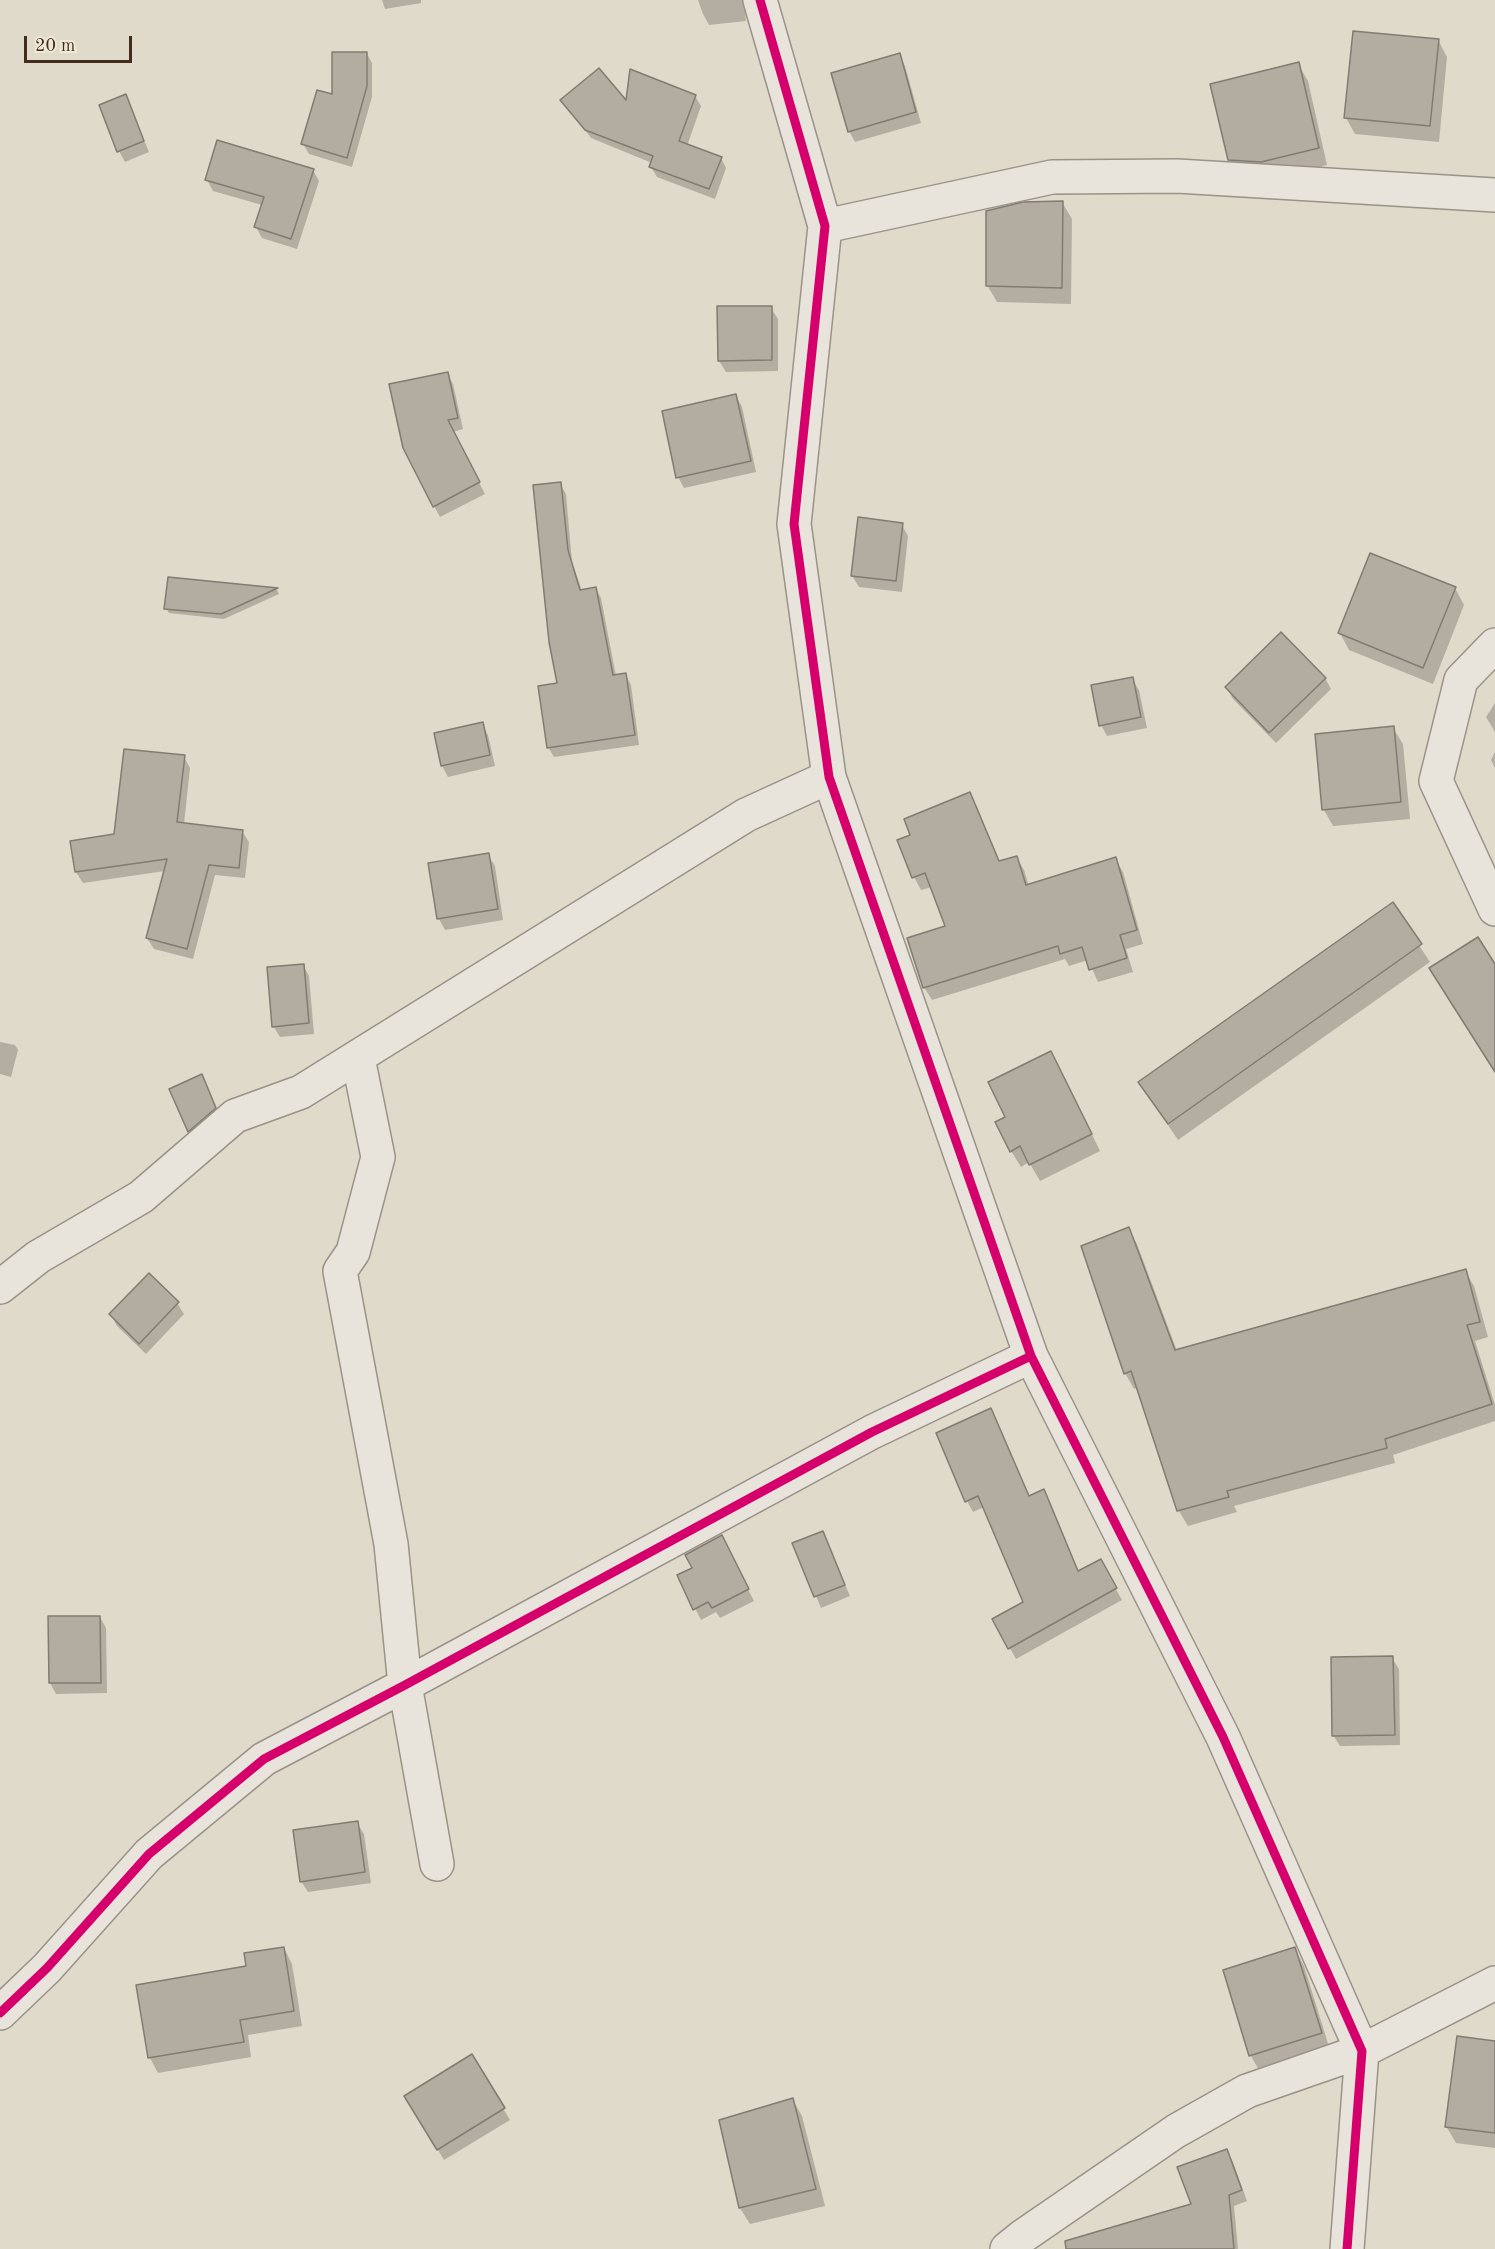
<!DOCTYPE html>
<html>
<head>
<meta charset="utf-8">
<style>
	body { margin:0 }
	#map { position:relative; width:1495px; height:2249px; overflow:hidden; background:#e0daca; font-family:"Old Standard TT",serif }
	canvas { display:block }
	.scale { position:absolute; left:24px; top:36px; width:108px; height:27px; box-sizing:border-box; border:3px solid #432c1c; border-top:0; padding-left:8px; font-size:18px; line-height:21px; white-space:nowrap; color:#432c1c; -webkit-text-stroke:4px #f1e9d7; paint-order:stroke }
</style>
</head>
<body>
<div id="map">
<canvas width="1495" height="2249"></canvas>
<div class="scale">20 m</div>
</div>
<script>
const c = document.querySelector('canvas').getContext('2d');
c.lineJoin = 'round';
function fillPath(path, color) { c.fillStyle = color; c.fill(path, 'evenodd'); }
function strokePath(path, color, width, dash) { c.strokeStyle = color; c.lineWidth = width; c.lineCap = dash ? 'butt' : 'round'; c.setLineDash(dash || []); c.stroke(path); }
fillPath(new Path2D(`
	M382,0H421V3L385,9Z
	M698,0H744L746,21L709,25L703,14Z
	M1438,40L1447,57L1439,142L1355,134L1346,118Z
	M367,54L372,63V97L352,167L309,154L303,144L333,96Z
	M899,55L905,66L921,123L855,142L849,131Z
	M1298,64L1308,81L1327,165L1271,178L1239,177L1229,160Z
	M125,96L149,152L125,162L119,151Z
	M695,96L701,106L687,146L721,158L726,168L715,199L657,177L651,167L652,163L591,138L562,100L627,104Z
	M313,170L319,181L297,249L262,238L256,227L262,205L213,191L207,180Z
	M1062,202L1072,219L1071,304L997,302L987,285Z
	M771,308L778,319V371L726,372L719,361Z
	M447,373L453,384L463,429L453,432L485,494L440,517L434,506Z
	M736,396L742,407L756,472L684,488L678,477Z
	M560,484L566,494L572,562L582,591L596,589L601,598L616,676L626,675L631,685L639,745L554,757L548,747L559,684Z
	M902,525L908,536L902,592L859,587L852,576Z
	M169,579L277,590L279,594L224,619L169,613L166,608Z
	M1455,588L1464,605L1433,684L1349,650L1340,633Z
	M1325,678L1331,689L1276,743L1233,699L1227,688Z
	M1132,679L1139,690L1147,728L1107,736L1101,725Z
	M1495,703V732L1486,717Z
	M482,724L488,735L495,766L448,777L442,766Z
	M1393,728L1403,744L1410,819L1333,826L1324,810Z
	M1495,752V768L1491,760Z
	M184,757L190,768L184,824L242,831L249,842L245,878L215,875L193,959L154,949L147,938L165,871L83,883L76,872L115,835Z
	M970,794L977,807L1000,863L1016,857L1024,870L1029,886L1115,859L1123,872L1143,944L1126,949L1133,972L1098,982L1088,960L1069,966L1065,959L932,1000L924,987L947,927L932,887L921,890L914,877L899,841L912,836Z
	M488,855L495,866L503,920L445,930L439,919Z
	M1392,904L1430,962L1178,1140L1140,1083Z
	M303,965L309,976L314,1034L280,1037L273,1026Z
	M0,1042L15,1045L18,1050L11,1077L0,1074Z
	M1060,1069L1100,1151L1040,1181L1029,1162L1021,1167L1011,1151L1007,1118Z
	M201,1076L221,1119L195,1142L171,1090Z
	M1128,1229L1137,1244L1177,1351L1465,1271L1474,1286L1488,1337L1475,1341L1495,1405V1421L1393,1455L1395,1463L1234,1506L1237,1512L1188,1526L1179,1511L1138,1387L1134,1389L1125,1373L1083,1247Z
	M177,1303L184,1314L146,1354L117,1326L111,1315Z
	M991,1410L1030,1497L1043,1491L1050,1502L1079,1573L1100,1561L1122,1600L1016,1659L994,1620L1025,1603L984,1507L973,1512L967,1501Z
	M823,1533L850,1596L821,1608L794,1544Z
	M727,1548L754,1601L720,1618L716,1612L701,1620L679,1576Z
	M100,1617L106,1628L107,1693L56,1694L50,1683Z
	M1392,1658L1399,1669L1400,1745L1340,1746L1333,1735Z
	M357,1823L364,1834L371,1883L308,1892L301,1881Z
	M284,1948L292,1964L302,2026L248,2035L251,2057L158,2073L150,2058L138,1986L248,1967Z
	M1295,1949L1304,1966L1330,2050L1260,2072L1251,2056L1225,1971Z
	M1495,2043V2148L1456,2143L1446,2126Z
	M472,2056L510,2120L444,2160L406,2096Z
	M793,2100L802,2116L825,2206L750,2224L740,2208Z
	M1227,2151L1233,2162L1247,2201L1234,2206L1238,2249H1101L1193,2205Z`), '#0003');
const building = new Path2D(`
	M1353,31L1439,39L1430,126L1344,118Z
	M332,52H367V86L347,158L301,144L317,90L332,94Z
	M900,53L916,112L848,132L831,73Z
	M1299,62L1319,148L1261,162L1228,160L1210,84Z
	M599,68L626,100L630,69L696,95L679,141L722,157L709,189L649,167L653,156L585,130L560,100Z
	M126,94L144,141L117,152L99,105Z
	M217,140L314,169L291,239L254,227L264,197L205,180Z
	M1063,201L1062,288L986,286V211L1023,202Z
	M717,306H772V360L718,361Z
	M448,372L458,418L448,420L480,482L433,507L403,448L389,384Z
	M736,394L751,461L676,478L662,411Z
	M561,482L568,550L580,590L596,587L613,675L626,673L635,735L547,748L538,686L557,683L549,642L533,485Z
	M858,517L903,523L896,581L851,576Z
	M1370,553L1456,587L1423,668L1338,633Z
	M168,577L278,588L221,614L164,609Z
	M1281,632L1326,678L1269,733L1225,687Z
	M1133,677L1141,717L1099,726L1091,685Z
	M483,722L490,755L441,766L434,733Z
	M1394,726L1401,802L1322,810L1315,734Z
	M124,749L185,755L177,822L243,830L239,868L209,865L187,949L146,938L167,859L75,872L70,841L114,834Z
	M970,792L999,861L1017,856L1026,885L1116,857L1137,930L1120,935L1127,958L1089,970L1082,947L1060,954L1058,946L923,988L907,938L945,926L925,873L912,878L897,840L910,835L904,819Z
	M489,853L498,909L437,919L428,863Z
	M1393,902L1422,944L1168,1124L1138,1082Z
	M1478,937L1495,964V1072L1429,968Z
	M304,964L309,1023L272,1027L267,967Z
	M1051,1051L1092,1134L1029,1165L1020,1146L1010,1152L995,1122L1005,1117L988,1082Z
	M202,1074L216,1108L188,1132L169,1089Z
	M1129,1227L1175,1350L1466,1269L1480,1322L1467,1325L1492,1404L1385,1439L1387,1448L1227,1491L1229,1497L1177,1511L1131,1371L1124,1374L1081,1246Z
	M149,1273L179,1302L139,1344L109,1314Z
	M991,1408L1029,1496L1044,1489L1078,1571L1101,1559L1117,1588L1008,1649L992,1619L1023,1602L978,1496L965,1502L936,1433Z
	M823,1531L845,1585L814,1597L792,1543Z
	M722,1535L749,1589L712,1608L708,1602L693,1610L677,1575L692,1568L685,1555Z
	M48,1616H100L101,1683H49Z
	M1393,1656L1395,1735L1332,1736L1331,1657Z
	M358,1821L365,1872L300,1882L293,1830Z
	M284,1947L294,2011L240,2020L244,2042L148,2058L136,1985L246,1966L244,1953Z
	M1295,1947L1322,2033L1249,2056L1223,1970Z
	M1457,2036L1495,2041V2133L1445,2127Z
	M472,2054L505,2108L437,2150L404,2096Z
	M793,2098L816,2189L739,2208L719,2120Z
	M1227,2149L1242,2190L1229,2195L1234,2249H1066L1065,2241L1191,2204L1177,2167Z`);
fillPath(building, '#b2aca1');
strokePath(building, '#827b71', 1.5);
const street = new Path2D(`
	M760,0L825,226L794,524L829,777L1031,1356L1223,1737L1362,2051L1347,2249
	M825,226L1052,177L1177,176L1495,195
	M1495,645L1461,680L1436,781L1495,909
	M358,1058L378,1157L353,1252L340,1271L391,1544L405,1685L437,1864
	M0,1287L38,1257L141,1197L235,1116L301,1092L746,815L829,777
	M0,2013L47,1968L149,1854L264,1759L405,1685L872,1432L1031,1356
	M1007,2249L1023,2236L1176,2131L1247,2091L1362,2051L1495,1983`);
strokePath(street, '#999288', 36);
strokePath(street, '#e8e4dc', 33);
strokePath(new Path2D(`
	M760,0L825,226L794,524L829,777L1031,1356L1223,1737L1362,2051L1347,2249
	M0,2013L47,1968L149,1854L264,1759L405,1685L872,1432L1031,1356`), '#d6006c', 9);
</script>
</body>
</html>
